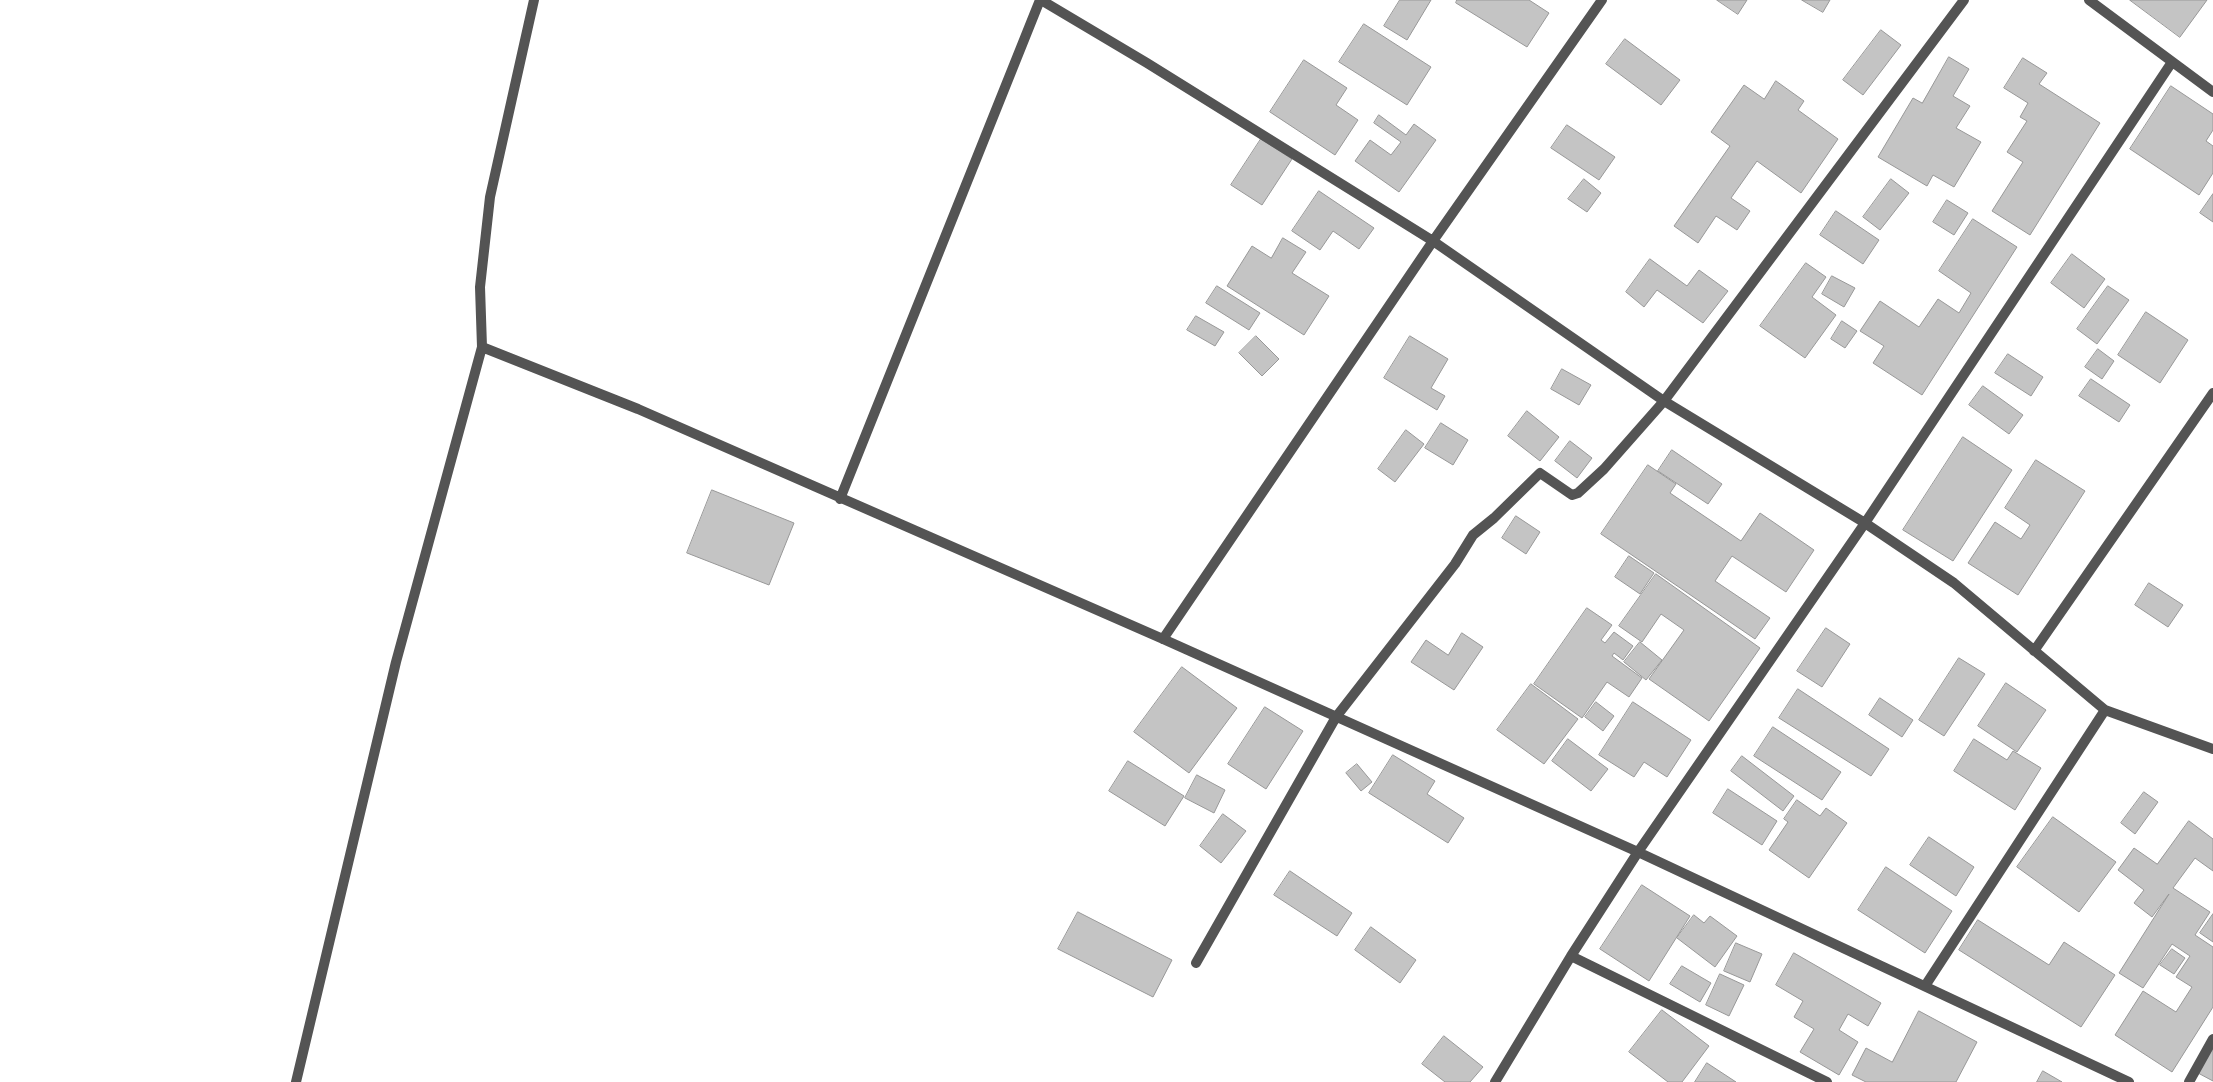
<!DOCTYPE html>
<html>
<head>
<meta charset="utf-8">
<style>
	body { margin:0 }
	canvas { display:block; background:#fff }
</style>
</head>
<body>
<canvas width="2213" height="1082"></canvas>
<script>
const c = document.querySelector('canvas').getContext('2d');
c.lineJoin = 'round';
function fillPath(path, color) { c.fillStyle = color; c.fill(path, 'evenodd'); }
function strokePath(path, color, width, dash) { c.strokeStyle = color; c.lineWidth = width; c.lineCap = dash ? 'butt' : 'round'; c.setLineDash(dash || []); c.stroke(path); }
const building = new Path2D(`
	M1400,0H1431L1407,40L1384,26Z
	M1457,0H1529L1549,13L1527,47L1456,3Z
	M1717,0H1747L1738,14Z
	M1802,0H1830L1823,12Z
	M2130,0H2207L2180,37Z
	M1364,24L1431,67L1407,105L1339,62Z
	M1881,30L1901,45L1863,95L1843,80Z
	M1625,39L1680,80L1661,105L1606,64Z
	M1949,57L1969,69L1953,96L1970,106L1956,128L1981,142L1954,187L1933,175L1927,186L1878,157L1913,98L1922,103Z
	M2023,58L2047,73L2039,84L2100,123L2030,235L1992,211L2023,162L2007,152L2027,121L2020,117L2028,103L2004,88Z
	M1304,60L1347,88L1336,105L1358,120L1335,155L1270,112Z
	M1776,81L1804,101L1798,110L1838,139L1801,193L1757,161L1731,198L1750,211L1737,230L1716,216L1698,243L1674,226L1730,146L1711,132L1744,85L1764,99Z
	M2171,86L2213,114V130L2206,141L2213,146V173L2199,195L2130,149Z
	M1379,115L1406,135L1414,124L1436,140L1399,192L1355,161L1370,140L1391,155L1401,142L1374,123Z
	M1567,125L1615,157L1599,180L1551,148Z
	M1261,139L1292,159L1262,205L1231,185Z
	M1584,179L1601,193L1587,212L1568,199Z
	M1891,179L1909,193L1880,230L1863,217Z
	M1319,191L1374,228L1359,249L1333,231L1320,250L1292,231Z
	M2213,194V222L2200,213Z
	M1947,200L1968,213L1954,235L1933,222Z
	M1836,211L1879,240L1863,264L1820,235Z
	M1973,219L2017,247L1922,395L1873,363L1884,346L1860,331L1880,301L1919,327L1938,299L1959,313L1971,293L1939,271Z
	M1283,238L1306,252L1292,273L1329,296L1304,335L1227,286L1252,246L1271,258Z
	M2072,254L2105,279L2084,308L2051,283Z
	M1650,259L1687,286L1699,270L1728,291L1703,323L1657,290L1644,307L1626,292Z
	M1806,263L1826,277L1812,297L1836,315L1805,358L1760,326Z
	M1832,276L1855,288L1844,307L1822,294Z
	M1217,286L1260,313L1249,330L1206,303Z
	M2108,286L2129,300L2097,344L2077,329Z
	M2146,312L2188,340L2160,383L2118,355Z
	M1196,316L1224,332L1215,346L1187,330Z
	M1842,321L1857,331L1845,348L1831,339Z
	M1256,336L1279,359L1262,376L1239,353Z
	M1410,336L1448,359L1431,388L1445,396L1437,410L1384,378Z
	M2098,349L2114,361L2102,379L2085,367Z
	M2008,354L2043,377L2031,396L1995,373Z
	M1562,369L1591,385L1579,405L1551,389Z
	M2091,379L2130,405L2119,422L2079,396Z
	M1983,386L2023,415L2009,434L1969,405Z
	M1527,411L1559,437L1540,461L1508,436Z
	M1441,423L1468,440L1453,465L1425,448Z
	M1406,430L1424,444L1395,482L1378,469Z
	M1963,437L2012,470L1953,561L1903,530Z
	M1570,441L1592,458L1577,478L1555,461Z
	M1672,450L1722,484L1708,504L1658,471Z
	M2036,460L2085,491L2018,595L1968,563L1995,522L2021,539L2030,525L2005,508Z
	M1648,465L1676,484L1670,493L1741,541L1760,513L1814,550L1786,592L1732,556L1715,581L1770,618L1755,639L1601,534Z
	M712,490L794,523L769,585L687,553Z
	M1516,516L1540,532L1526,554L1502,538Z
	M1629,556L1654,573L1640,594L1615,577Z
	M1656,574L1760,648L1709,721L1649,679L1684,630L1661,614L1642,642L1619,626Z
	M2149,583L2183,605L2168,627L2135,605Z
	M1587,608L1612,625L1601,640L1605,643L1614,632L1633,646L1623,660L1614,653L1612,656L1642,678L1629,697L1607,682L1582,718L1534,684Z
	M1826,628L1850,644L1822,687L1797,671Z
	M1462,633L1483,647L1454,690L1411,662L1426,640L1448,655Z
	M1640,642L1662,660L1646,680L1624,662Z
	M1959,658L1985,674L1944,736L1919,720Z
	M1182,667L1237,708L1189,773L1134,732Z
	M2006,683L2046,710L2017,752L1978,726Z
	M1531,684L1578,719L1544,764L1497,730Z
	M1798,689L1889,749L1871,776L1779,718Z
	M1880,698L1913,720L1902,737L1869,715Z
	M1596,702L1614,716L1603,731L1585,717Z
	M1633,702L1691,740L1667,777L1644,762L1634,777L1599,755Z
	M1265,707L1303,731L1266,789L1228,764Z
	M1773,727L1841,772L1822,800L1754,756Z
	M1568,739L1608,769L1591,791L1552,761Z
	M1974,739L2007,760L2013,751L2041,768L2015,810L1954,771Z
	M1393,755L1435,781L1427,794L1464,818L1448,843L1369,793Z
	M1742,756L1794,796L1783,811L1731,771Z
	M1128,761L1184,796L1165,826L1109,791Z
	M1357,764L1372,782L1361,791L1346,773Z
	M1197,775L1225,790L1214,813L1185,798Z
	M1728,789L1777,821L1762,845L1713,813Z
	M2144,792L2158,802L2135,834L2121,823Z
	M1797,800L1820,816L1826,808L1847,823L1809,878L1769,850L1788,822L1784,819Z
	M1223,814L1246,831L1221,863L1200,846Z
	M2053,817L2116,862L2079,912L2017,867Z
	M2189,821L2213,839V871L2195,858L2173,888L2210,912L2195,935L2213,947V1007L2172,1072L2115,1035L2143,991L2176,1012L2192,987L2176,977L2190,956L2172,944L2143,988L2119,973L2169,894L2152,917L2134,903L2144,890L2118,870L2134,848L2157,864Z
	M1929,837L1974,867L1956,896L1910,865Z
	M1886,867L1952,911L1925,953L1858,910Z
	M1290,871L1352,913L1337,936L1274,895Z
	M1642,885L1690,916L1649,981L1600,949Z
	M1078,912L1172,960L1153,997L1058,949Z
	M2213,914V942L2200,933Z
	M1694,915L1704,923L1710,916L1737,936L1715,967L1677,938Z
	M1978,920L2049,965L2064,942L2115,975L2081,1027L1959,950Z
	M1371,927L1416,960L1400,983L1355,950Z
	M1736,943L1762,954L1750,982L1724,971Z
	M2172,949L2185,958L2174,974L2160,965Z
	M1794,953L1881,1003L1868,1026L1848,1014L1839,1030L1858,1042L1839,1075L1800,1052L1814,1029L1794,1017L1803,1001L1776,985Z
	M1682,966L1711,983L1700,1002L1670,984Z
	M1720,974L1744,985L1729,1016L1706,1005Z
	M1662,1010L1709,1046L1682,1082H1668L1629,1052Z
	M1919,1011L1977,1042L1956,1082H1866L1852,1075L1866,1048L1892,1062Z
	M1444,1036L1483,1067L1470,1082H1445L1422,1064Z
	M2213,1045V1081L2198,1073Z
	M1707,1063L1736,1082H1695Z
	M2043,1071L2062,1082H2037Z`);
fillPath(building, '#c4c4c4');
strokePath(building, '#989898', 1);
strokePath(new Path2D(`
	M534,0L490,197L480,287L482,347L638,409L1163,639L1638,852L2129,1082
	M1041,0L1147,63L1433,241L1664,401L1865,523L1954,583L2105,710L2213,749
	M2089,0L2213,92
	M840,499L1040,0
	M1163,639L1433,241L1602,0
	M2034,651L2213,393
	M1571,956L1827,1082
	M1196,963L1336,717L1455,564L1473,535L1494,518L1540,473L1572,495L1578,493L1604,469L1664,401L1964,0
	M1925,986L2105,710
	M296,1082L396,662L482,347
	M1495,1082L1571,956L1638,852L1865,523L2172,62
	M2189,1082L2213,1039`), '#545454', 10);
</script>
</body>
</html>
